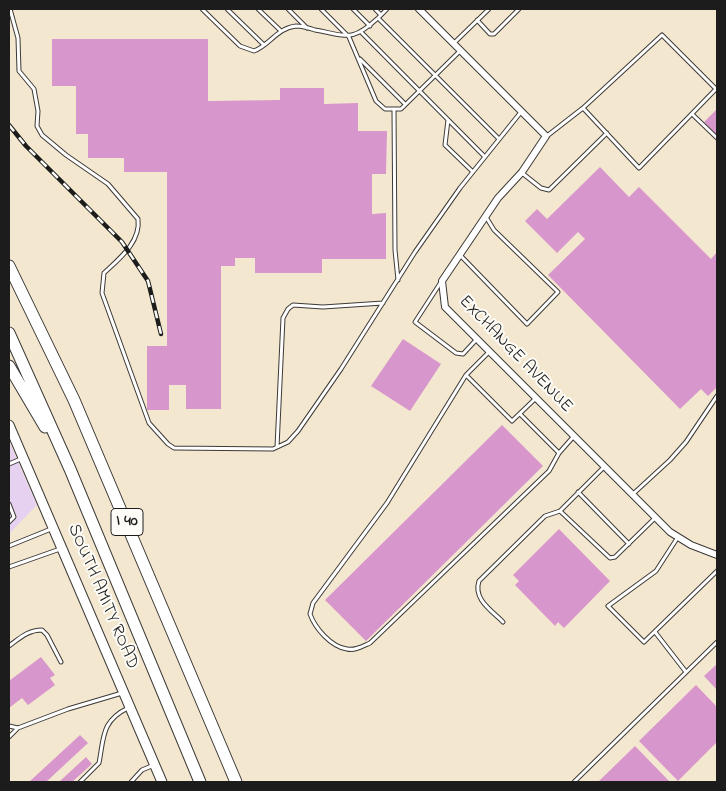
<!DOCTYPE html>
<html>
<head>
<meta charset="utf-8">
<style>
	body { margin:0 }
	#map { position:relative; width:726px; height:791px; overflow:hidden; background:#f4e7d0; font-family:"Indie Flower",sans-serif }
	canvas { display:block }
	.frame { position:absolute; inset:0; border:10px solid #1c1c1c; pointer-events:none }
</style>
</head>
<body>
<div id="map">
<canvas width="726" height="791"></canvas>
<div class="frame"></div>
</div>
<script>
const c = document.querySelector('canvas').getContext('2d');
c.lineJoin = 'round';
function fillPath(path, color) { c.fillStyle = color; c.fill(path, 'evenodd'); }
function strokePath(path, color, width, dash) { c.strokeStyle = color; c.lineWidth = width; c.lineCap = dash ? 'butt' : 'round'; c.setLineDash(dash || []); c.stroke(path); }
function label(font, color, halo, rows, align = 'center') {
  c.font = font + ' "Indie Flower",sans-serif'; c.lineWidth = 4; c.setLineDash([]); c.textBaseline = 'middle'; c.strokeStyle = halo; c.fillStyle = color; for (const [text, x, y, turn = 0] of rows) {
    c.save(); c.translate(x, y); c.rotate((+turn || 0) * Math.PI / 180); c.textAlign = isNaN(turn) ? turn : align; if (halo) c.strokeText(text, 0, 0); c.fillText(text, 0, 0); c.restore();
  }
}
fillPath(new Path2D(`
	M9,441L37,505L9,534Z`), '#e6d2f0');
fillPath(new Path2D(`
	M52,39H208V101L280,100V88H324V104L358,103V131H387L386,174H372V214L386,213V259H322V273H255V258H235V266H221V409H186V385H169V410H147V346H167V172H124V158H88V134H76V86H52Z
	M717,109V135L704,122Z
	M600,167L629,197L639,187L711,259L717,252V387L708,396L701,389L680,409L548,275L585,239L578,232L557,253L525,221L537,209L547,219Z
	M403,339L441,364L410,411L371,386Z
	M502,425L543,466L366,641L325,600Z
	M559,529L610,581L564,628L558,622L555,626L515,585L519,581L513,575Z
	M41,657L55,675L50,678L55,685L28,705L22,698L9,708V681Z
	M717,664V690L704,676Z
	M696,685L717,707V742L678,781L639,741Z
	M80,735L88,743L46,782H29Z
	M635,746L670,782H598Z
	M86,757L92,764L72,782H59Z`), '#d796cc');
const lane = new Path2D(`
	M10,9L18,38L19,71L34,89L38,111L37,126L42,135L66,155L108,184L138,219C141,242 119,259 104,273L102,293L149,423L168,444L174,448L273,449L288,442L298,431L341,369L415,252L460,188L521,112
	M202,9L240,46L254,51C270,45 277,28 296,26C302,26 309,28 315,30C348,36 352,42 378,18
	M227,9L264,45
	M258,9L281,31
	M288,9L307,28
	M321,9L349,37L376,101L385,109H401L460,51
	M353,9L370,26
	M375,9L381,15
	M387,9L378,18L499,139
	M477,20L490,34H494L519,9
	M362,33L485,157
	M454,43L489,9
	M360,59L405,104
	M394,110L395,250L398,280
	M692,114L717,138
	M448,120L445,145L473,172
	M547,136L583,108L639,168L716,89L662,35L583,108
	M522,173L541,188L549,190L607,133
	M460,255L527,324L558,292L494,230L486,217
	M441,282L415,322L456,353L463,354L476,340
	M489,352L466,375L387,503L313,603L310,614C315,628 331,647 347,649C355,651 363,646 370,643L549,471L559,453L574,436
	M466,375L512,421L536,398
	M520,414L559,453
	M277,447L283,318L288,309L293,305L323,307L383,303
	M9,464L23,458
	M578,492L629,544
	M633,494L670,460L686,442L717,396
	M9,504L14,517L9,522
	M560,511L610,558L615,557L655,518
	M678,537L656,571L608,606L644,642L717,571
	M9,546L51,529
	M9,567L60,549
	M503,622C491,610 473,599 479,581L545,516L560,511L604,467
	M655,632L686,672
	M9,646C20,638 28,630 42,630L47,635L61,662
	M9,726L18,728L68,709L122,693
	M9,737L18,728
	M80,782L99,763C104,738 101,721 128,708
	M131,782L142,770L154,765
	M574,782L717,642`);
const street = new Path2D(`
	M419,9L546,136L522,172L498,198L442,281L445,307L670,532L691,545L717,555`);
const secondary = new Path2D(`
	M9,425L162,782`);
const highway = new Path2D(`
	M9,266L74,400L236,782
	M9,333L70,469L200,782
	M9,366L45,427`);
strokePath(lane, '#3c3a37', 5);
strokePath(street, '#3c3a37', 8);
strokePath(secondary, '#3c3a37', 11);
strokePath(highway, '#3c3a37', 13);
strokePath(lane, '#fff', 3);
strokePath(street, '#fff', 6);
strokePath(secondary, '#fff', 9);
strokePath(highway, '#fff', 11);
const rail = new Path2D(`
	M9,125L26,146L122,242L148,281L161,334`);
strokePath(rail, '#1c1c1c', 4.5);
strokePath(rail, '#fdfcf7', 2.5, [8]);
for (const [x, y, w] of [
	[127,522,32]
]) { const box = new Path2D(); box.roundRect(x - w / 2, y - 13.5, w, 27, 4); c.fillStyle = '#fdfcf7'; c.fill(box); strokePath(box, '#1c1c1c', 1); }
label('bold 16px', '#1c1c1c', null, [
	["I 40",127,522]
]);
label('18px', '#1c1c1c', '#fdfcf7', [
	["EXCHANGE AVENUE",515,355,46],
	["SOUTH AMITY ROAD",102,597,67]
]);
</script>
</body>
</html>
